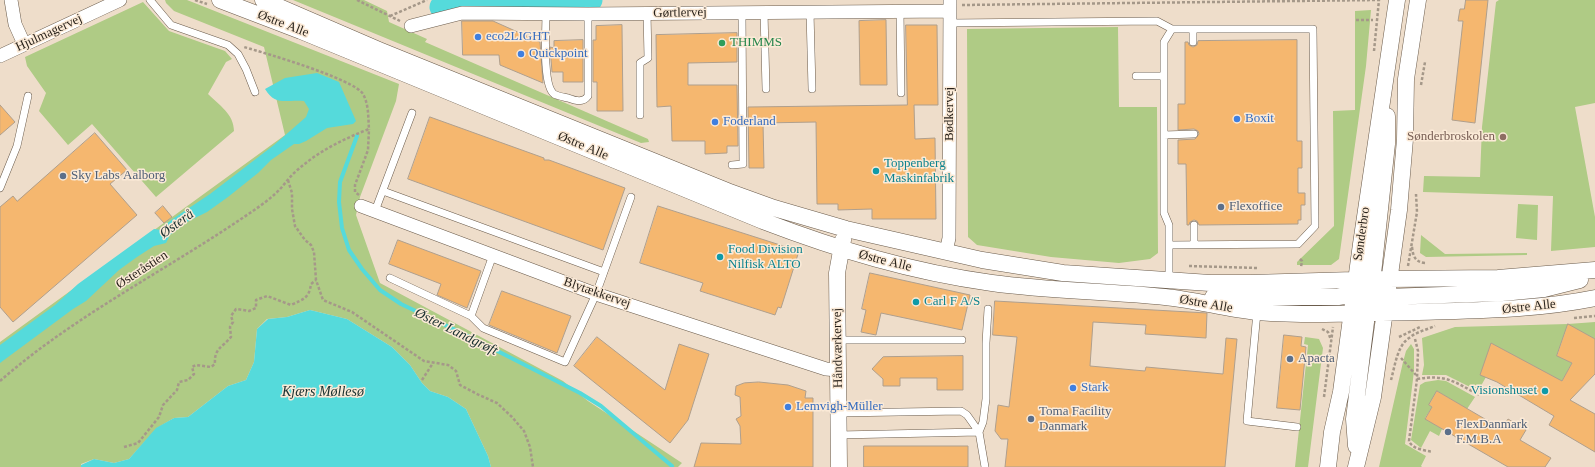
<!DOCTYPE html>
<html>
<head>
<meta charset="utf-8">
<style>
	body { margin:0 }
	canvas { display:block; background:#eeddca }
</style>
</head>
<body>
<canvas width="1595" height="467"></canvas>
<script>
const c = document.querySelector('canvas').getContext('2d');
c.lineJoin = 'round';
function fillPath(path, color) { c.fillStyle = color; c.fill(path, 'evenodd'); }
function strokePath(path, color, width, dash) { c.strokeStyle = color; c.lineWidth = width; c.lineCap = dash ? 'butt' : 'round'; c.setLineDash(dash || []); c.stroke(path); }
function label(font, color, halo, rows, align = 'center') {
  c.font = font + ' "Times New Roman",serif'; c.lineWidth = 3; c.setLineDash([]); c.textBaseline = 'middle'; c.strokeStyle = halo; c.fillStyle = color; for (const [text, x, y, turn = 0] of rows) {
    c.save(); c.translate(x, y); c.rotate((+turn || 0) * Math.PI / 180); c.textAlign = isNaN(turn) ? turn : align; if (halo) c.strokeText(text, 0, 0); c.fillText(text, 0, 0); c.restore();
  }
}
fillPath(new Path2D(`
	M165,0H187L399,84L396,101L360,197L356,215L380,283L563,381L588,401L682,463L678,467H491L488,456L466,409L448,397L430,391L422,383L410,365L392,347L347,319L310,310L287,317L267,319L257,329L254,362L246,380L228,386L188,417L174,418L157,428L129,459L114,463L94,459L81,464V467H0V342L285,135L264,47L174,11L166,3Z
	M293,0H364L387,11L389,22L427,39L425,42L648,139L649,142L641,143Z
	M1499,0H1595V103L1575,107L1595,217V247L1551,251L1553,196L1423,192L1424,176L1480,177L1482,127L1496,2Z
	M143,2L169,31L225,51L232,59L226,62L208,94C219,105 234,114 234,131L156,197L92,124L68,145L39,111L46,93L27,66L25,57Z
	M1371,10L1366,66L1339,259L1331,265H1297V262L1334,226L1333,111L1355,110V11Z
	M1118,27L1119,107H1157L1158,253L1150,259L1119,263L1051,257L977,245L968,237L967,29Z
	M1518,204L1538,205L1537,240L1516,238Z
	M1421,235L1445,254L1527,253V255L1426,257L1420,253Z
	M1595,322V339L1568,325L1557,355L1572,363L1562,381L1486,377L1478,391L1446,375H1422L1424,365L1422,338L1455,327L1568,324Z
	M1305,337L1319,339L1323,348L1308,467H1295L1308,345L1304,344Z
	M1411,344L1414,349V371L1405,444L1426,456L1421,466L1422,467H1379L1403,362L1406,351Z
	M1438,380L1446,381L1475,397L1467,409L1437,391L1429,405L1432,407L1425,418L1442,429L1439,436L1430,431L1421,448L1411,440L1420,385L1425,382Z`), '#afcb85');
fillPath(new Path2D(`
	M317,73L339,82L356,121L353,124L327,128L306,141L299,144H294L271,160L258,173L228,197L207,212L189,221L170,235L166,243L154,246L137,257L119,270L86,301L73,309L0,363V345L55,305L78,284L154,229L162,230L165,228L166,224L174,218L210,194L274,145L306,117L309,109L304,101C287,99 276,107 265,89L285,78Z
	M310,310L347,319L392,347L410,365L422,383L430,391L448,397L466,409L488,456L491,467H81V465L94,459L114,463L129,459L156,428L174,418L188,417L228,386L246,380L254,362L257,329L268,319L287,317Z`), '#55dadb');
strokePath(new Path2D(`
	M357,136L340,182L339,202L342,228L349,250L362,269L380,290L401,304L468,336L580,393L601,406L672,466`), '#55dadb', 4);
strokePath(new Path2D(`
	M441,7L458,2L591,0`), '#55dadb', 23);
const building = new Path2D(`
	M1466,0H1488L1475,123L1452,120L1463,21H1458L1460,9H1464Z
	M886,20L887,85H860L859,21Z
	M462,21H493L540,42L543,83L500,65L499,55H463Z
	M622,25L623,111H597V82H593V40H596V26Z
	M906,25H937L938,105H914L915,139L935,138L936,219H872V209L838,210V204H817L816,122L763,123L764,168H749L748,107L907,105Z
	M737,33V62L688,63V85H737L738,146H727V153L705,154V141H672L671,106L657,107L656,35Z
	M583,40V82H563V72H552L550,47L554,48V41Z
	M1297,40V141H1302V168H1298V193H1305V205H1301V220H1298V224L1199,225L1197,221L1194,220L1190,222L1189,225H1187L1186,164H1178V140L1195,139L1199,134L1198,131L1194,129L1178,130V104H1185V42H1188L1189,45L1193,47L1197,45L1198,41Z
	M0,105L15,122L0,135Z
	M430,117L544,158V160H549L625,188L603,250L408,179Z
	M95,133L127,170L110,184L137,215L13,322L0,307V207L13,196L17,201Z
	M163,206L172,217L164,223L155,213Z
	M658,206L799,251L781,308L778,307L775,315L700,291L703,283L640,263Z
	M398,240L481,271L467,308L437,295L441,284L389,264Z
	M870,273L970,295L962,330L881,313L876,335L861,332L866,310L862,309Z
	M502,291L571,316L557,353L489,325Z
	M995,301L1207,313L1206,338L1145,334L1146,325L1093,322L1090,366L1145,371L1146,367L1223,374L1226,338L1237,339L1225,467H1005L1008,439H1001L995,431L998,405L1009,407L1017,337L993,335Z
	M1568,324L1595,339V374L1570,400L1595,414V452L1549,425L1554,416L1497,382L1480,375L1491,343L1562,381L1572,363L1557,356Z
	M1284,335L1302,337L1301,346L1306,347L1300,410L1277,408Z
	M597,337L665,390L679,344L709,354L688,420L670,443L574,366Z
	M963,356V390H937V378H900V386H883V379L872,369L883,357Z
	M759,382L788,385L806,391L805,398H813V467H694L701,443L741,444L740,426L736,419L741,416L740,397L735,395L736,386L744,383Z
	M1437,391L1502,429L1508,419L1526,430L1520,440L1551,458L1545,467H1508L1425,419L1432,407L1429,405Z
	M864,446H968V467H864Z`);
fillPath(building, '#f5b76f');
strokePath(building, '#af9f8d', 1);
const service = new Path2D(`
	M150,0L171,25L228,45L238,54L246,69L255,92
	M900,11L901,93
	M764,12L766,89
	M810,12L812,89
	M546,14C546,30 542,85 554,94C557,96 564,97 568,98C576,101 583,103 588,96V14
	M950,23L1157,21L1172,29H1313L1315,226L1298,244L1169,245
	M1193,29V42
	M1136,76H1164
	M640,115V63L648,58L647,13
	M1164,135L1194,134
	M732,165L743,164L742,13
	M0,188L17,146L28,96
	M383,191L604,272
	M375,211L412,113
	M1194,225V245
	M493,255L471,316L483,328L565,362L596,294L631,197
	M390,278L471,316
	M1169,281V225L1164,213V42L1172,29
	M1257,312L1247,421L1297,427
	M838,340H962
	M838,413L961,411L967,415L979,432L839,435
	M985,467L979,432L983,422L986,399V343L988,309`);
const minor = new Path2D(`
	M11,0L15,24L24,44
	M411,26L462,13L588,14L950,11
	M0,56L120,0
	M361,206L596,294L826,369L838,370
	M946,252L949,238L950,0`);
const tertiary = new Path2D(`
	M220,0L301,31L763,221C839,250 912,272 992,283C1049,291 1108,291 1165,297C1196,300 1226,309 1257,312C1311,316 1364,313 1418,312C1478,310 1536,310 1595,298
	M263,0L379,50L727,191L774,208L846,229L982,260L1063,273L1210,283H1251L1388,279L1498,278L1595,270
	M1377,290L1373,274L1387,144V116
	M1213,297H1338L1363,293
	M1356,315L1366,305L1386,297L1502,293L1544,289L1580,280
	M1356,446L1354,419L1366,322L1365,303
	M839,467L837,273L843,240
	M1328,467L1332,432L1341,392L1361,244L1397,0
	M1356,467L1373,397L1399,210L1405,139L1406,79L1418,0`);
strokePath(service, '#6b5c4c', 8);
strokePath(minor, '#6b5c4c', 14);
strokePath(tertiary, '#6b5c4c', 17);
strokePath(new Path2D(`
	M195,0L207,4
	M357,0L400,21
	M962,5L1379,0
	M390,16L427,0
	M1356,20H1373
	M1374,51L1379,0
	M1421,85L1425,62
	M288,180L292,193V209L295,226L305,240L311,245L314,252L316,280L323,300L352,312L424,361L448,365L456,371L460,385L479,395L497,403L512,417L524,431L530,447L533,467
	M359,195L355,192V185L368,150L369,129
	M1412,247C1413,256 1415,262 1425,263
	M1300,259L1302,261L1301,267
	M1189,266L1258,268
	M1408,266L1417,212L1416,194
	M1574,318L1595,316
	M1322,329L1328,332L1331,340
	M1399,337L1420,327
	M1415,339L1418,351L1417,379L1409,441C1412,449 1424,450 1432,452
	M1401,358L1416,375
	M1417,379C1446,374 1455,382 1479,395
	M422,380L433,363
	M1391,380C1395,366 1397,346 1409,338C1416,332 1426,330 1435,326
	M0,381C73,317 161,273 241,219C253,211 265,203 275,194C282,188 287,180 293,174C315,153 341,140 369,129C368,117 369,105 363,94C354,79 265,53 244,47
	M1324,397L1333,327
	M124,447L138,443L159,417L163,405L177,390L179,382L188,380L194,374L192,367L196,365L211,367L215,364C214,348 222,348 231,337L230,327L233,322L231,316L236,309L249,311L256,308V300L267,296L291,305C303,299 309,299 311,284L316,280`), '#a59889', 2.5, [3, 2]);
strokePath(service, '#fff', 7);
strokePath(minor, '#fff', 13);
strokePath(tertiary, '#fff', 16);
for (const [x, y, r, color] of [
	[478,37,4,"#3f7fe0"],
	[722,43,4,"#2e9e5b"],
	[521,54,4,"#3f7fe0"],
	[1237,119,4,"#3f7fe0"],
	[715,122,4,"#3f7fe0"],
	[1503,137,4,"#8d6e63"],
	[876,171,4,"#0f9aa8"],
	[63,176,4,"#5c6f8a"],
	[1221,207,4,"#5c6f8a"],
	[720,257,4,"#0f9aa8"],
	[916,302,4,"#0f9aa8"],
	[1290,359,4,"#5c6f8a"],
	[1073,388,4,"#3f7fe0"],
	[1545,391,4,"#0f9aa8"],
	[788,407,4,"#3f7fe0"],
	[1031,419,4,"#5c6f8a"],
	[1448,432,4,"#5c6f8a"]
]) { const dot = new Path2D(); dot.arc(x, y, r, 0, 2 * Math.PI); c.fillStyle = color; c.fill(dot); strokePath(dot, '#fbead7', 1.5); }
label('13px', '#251f18', '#fbead7', [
	["Gørtlervej",680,13,-1],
	["Østre Alle",283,24,21],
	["Hjulmagervej",49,33,-25],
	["Bødkervej",950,114,-90],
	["Østre Alle",583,146,23],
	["Sønderbro",1362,234,-82],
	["Østre Alle",885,261,14],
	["Østeråstien",142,270,-33],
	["Blytækkervej",597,293,19],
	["Østre Alle",1206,304,10],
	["Østre Alle",1529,307,-6],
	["Håndværkervej",838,348,-91]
]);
label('13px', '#366cbe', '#fbead7', [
	["eco2LIGHT",486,37],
	["Quickpoint",529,54],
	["Boxit",1245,119],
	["Foderland",723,122],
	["Stark",1081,388],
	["Lemvigh-Müller",796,407]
], 'left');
label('13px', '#27864d', '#fbead7', [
	["THIMMS",730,43]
], 'left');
label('13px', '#785e54', '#fbead7', [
	["Sønderbroskolen",1495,137]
], 'right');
label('13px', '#0d838f', '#fbead7', [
	["Toppenberg",884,164],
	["Maskinfabrik",884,179],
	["Food Division",728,250],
	["Nilfisk ALTO",728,265],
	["Carl F A/S",924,302],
	["Visionshuset",1537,391,"right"]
], 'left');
label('13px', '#4e5e75', '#fbead7', [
	["Sky Labs Aalborg",71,176],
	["Flexoffice",1229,207],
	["Apacta",1298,359],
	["Toma Facility",1039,412],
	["Danmark",1039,427],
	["FlexDanmark",1456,425],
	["F.M.B.A",1456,440]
], 'left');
label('italic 14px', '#182f2f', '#fbead7', [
	["Østerå",177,224,-36],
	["Øster Landgrøft",456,332,26],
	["Kjærs Møllesø",323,392]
]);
</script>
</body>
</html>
